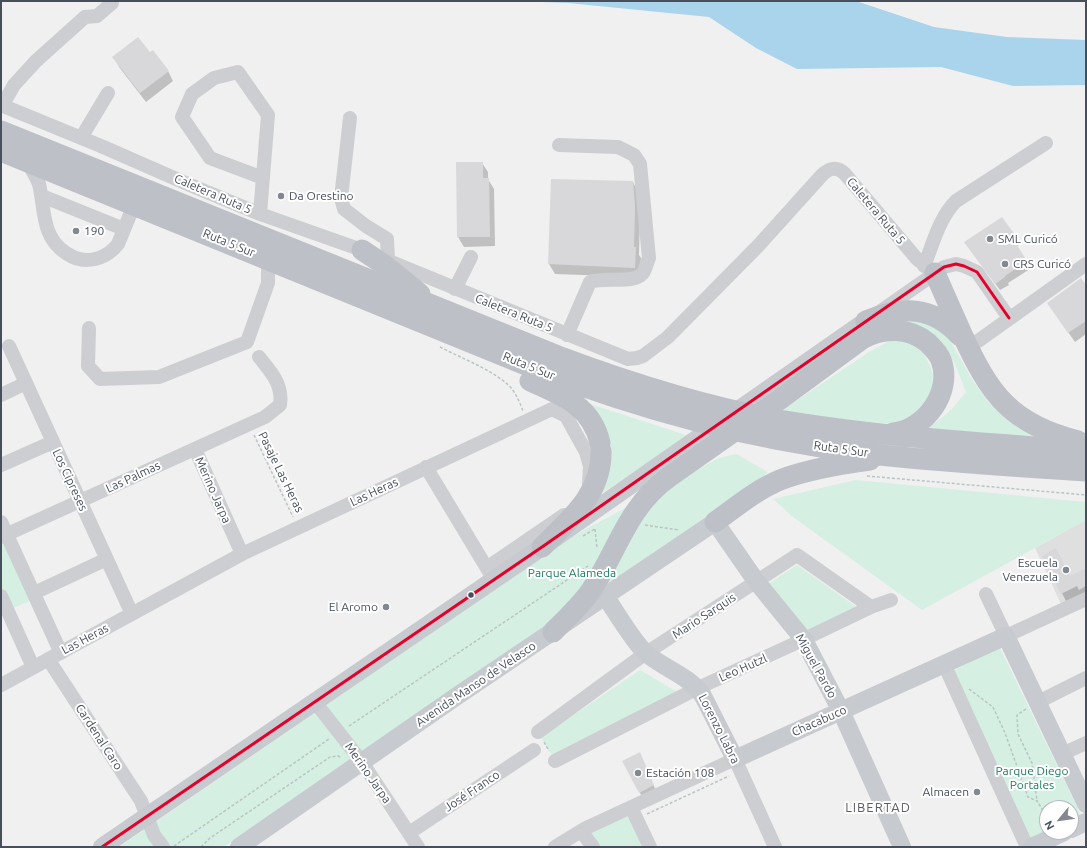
<!DOCTYPE html>
<html>
<head>
<meta charset="utf-8">
<style>
	body { margin:0 }
	#map { position:relative; width:1087px; height:848px; overflow:hidden; background:#f1f0f0; font-family:Ubuntu,sans-serif }
	canvas { display:block }
	.frame { position:absolute; inset:0; border:2px solid #474f5c; pointer-events:none }
	.north { position:absolute; left:1039px; top:800px; width:40px; height:40px; box-sizing:border-box; background:#fff; border:1px solid #b5b9be; border-radius:50%; rotate:241deg; font-size:11px; font-weight:700; line-height:16px; text-align:center; color:#474f5c }
	.north::after { content:''; display:block; margin:auto; width:14px; height:18px; background:#828790; clip-path:polygon(50% 0,100% 100%,50% 72%,0 100%) }
</style>
</head>
<body>
<div id="map">
<canvas width="1087" height="848"></canvas>
<div class="frame"></div>
<div class="north">N</div>
</div>
<script>
const c = document.querySelector('canvas').getContext('2d');
c.lineJoin = 'round';
function fillPath(path, color) { c.fillStyle = color; c.fill(path, 'evenodd'); }
function strokePath(path, color, width, dash) { c.strokeStyle = color; c.lineWidth = width; c.lineCap = dash ? 'butt' : 'round'; c.setLineDash(dash || []); c.stroke(path); }
function label(font, color, halo, rows, align = 'center') {
  c.font = font + ' Ubuntu,sans-serif'; c.lineWidth = 4; c.setLineDash([]); c.textBaseline = 'middle'; c.strokeStyle = halo; c.fillStyle = color; for (const [text, x, y, turn = 0] of rows) {
    c.save(); c.translate(x, y); c.rotate((+turn || 0) * Math.PI / 180); c.textAlign = isNaN(turn) ? turn : align; if (halo) c.strokeText(text, 0, 0); c.fillText(text, 0, 0); c.restore();
  }
}
fillPath(new Path2D(`
	M1086,520V592L1061,604L1035,548Z`), '#dfdfe0');
fillPath(new Path2D(`
	M926,316L947,335L973,381L988,401L998,410L1042,440L929,428L951,410L966,392L955,364L941,341L903,318Z
	M906,340L919,349L924,354L931,368L933,376L932,391L921,411L894,424L802,416L781,411L869,352L889,341Z
	M587,403L689,436L602,493L608,476Z
	M736,454L768,472L751,487L224,847H119L575,535L719,458Z
	M856,480L1086,502V520L922,610L793,517L773,499Z
	M7,542L32,600L11,609L1,588V545Z
	M797,565L858,608L806,634L768,584Z
	M1000,648L1082,817L1071,822V808H1047V832L1031,841L952,671Z
	M640,670L679,693L552,756L541,737Z
	M627,817L631,821L643,847H598L590,832Z`), '#d5efe3');
fillPath(new Path2D(`
	M514,1H856L934,27L1007,37L1086,40V85L1013,86L941,67L797,69L756,48L709,17L568,3Z`), '#aad3ec');
fillPath(new Path2D(`
	M150,54L168,71L173,81L146,102L119,67L114,57Z
	M482,163L488,172V179L494,189L495,246L464,247L458,237Z
	M633,182L638,192L640,216L639,255L641,258L640,277L555,274L549,264Z
	M1002,218L1020,244L1016,247L1030,269L1008,283L1009,285L1000,290L965,243Z
	M1086,287V334L1075,342L1048,303Z
	M1086,569V598L1067,603L1062,593L1070,577Z
	M643,761L657,793L644,800L640,793Z`), '#0003');
fillPath(new Path2D(`
	M138,37L150,52L153,50L169,71L140,93L112,57Z
	M456,162H483V178H489L490,237H457Z
	M551,179L633,181L635,206L634,247H636L635,268L548,264Z
	M1002,217L1016,236L1013,239L1027,261L1005,276V277L995,284L964,242Z
	M1081,278L1086,285V321L1068,333L1047,303Z
	M1056,548L1070,576L1086,568V586L1079,590L1077,586L1061,594L1042,556Z
	M640,752L654,785L639,793L622,761Z`), '#d8d8db');
strokePath(new Path2D(`
	M440,347C461,358 498,372 512,389C517,396 520,403 523,411
	M254,435L293,517
	M867,476L1086,495
	M645,525L679,530
	M595,529L597,549
	M583,536L595,529
	M969,689L993,707L1005,733L1028,797L1037,801L1047,817
	M1026,709L1017,715L1018,734L1032,763L1037,801
	M349,726L588,566
	M544,742L549,751
	M647,814L729,776
	M174,846L329,739
	M201,847L210,838L330,757L338,756L342,758`), '#b9c5c3', 1.5, [3, 2]);
strokePath(new Path2D(`
	M1,105L101,146L190,185L260,214L362,250L628,359L637,358L643,356L668,337L758,246L822,175C829,168 837,166 845,174L917,259L935,273
	M2,106L14,85L36,61L85,17L97,16L112,3
	M350,118L341,198L344,209L366,226L387,239L388,261
	M81,138L108,93
	M559,145L618,147L634,155L640,164L649,258C647,262 646,269 643,273C633,285 606,276 590,282L567,335
	M28,162C31,169 36,176 39,184C45,208 41,237 66,253C72,257 78,260 86,260C99,260 110,254 118,244L134,205
	M42,196L124,229
	M260,214L268,115L238,72L214,78L192,94L182,117L210,158L263,178
	M924,266C933,244 939,218 956,201L1046,143
	M455,289L471,257
	M878,313L944,267L956,264L964,266L977,272L1009,318
	M89,328L88,366L100,379L159,377L247,342L268,283V259
	M978,341L1086,264
	M9,346L132,614
	M1,395L26,383
	M195,449L242,554
	M1,465L53,442
	M426,467L491,575
	M1,522L61,653
	M1,537L265,417L280,405C283,384 271,372 259,357
	M488,567L564,515
	M34,593L107,559
	M986,594L1006,636L1086,599
	M1,596L33,667
	M48,659L141,801L154,835L163,847
	M944,664L1027,847
	M1,685L242,554L552,409L566,416L586,452L590,466L589,484
	M315,702L362,762L418,847
	M1038,702L1086,678
	M538,732L646,653L797,555L871,607
	M1062,754L1086,743
	M555,761L698,688L796,643L871,607L891,600
	M631,807L650,847
	M581,831L593,847
	M409,833L534,750
	M555,847L586,828L735,759L775,847`), '#ccced1', 14);
strokePath(new Path2D(`
	M605,596C617,613 633,642 647,654C665,669 690,676 703,696L735,759L1006,636L1086,804
	M1071,829L1086,822
	M102,847L542,547L866,321
	M239,847L457,696L715,522L756,581L804,640L841,711L902,847
	M1032,847L1064,832`), '#c7cace', 18);
strokePath(new Path2D(`
	M1,131L558,356C630,383 703,406 779,420C880,437 984,443 1086,451
	M1,151L531,367C638,409 749,439 863,453C937,462 1012,466 1086,471
	M362,250L383,264L420,294
	M935,273C944,294 953,314 962,334C990,395 1011,424 1078,441
	M866,321C902,306 932,305 960,336
	M530,381C562,395 592,406 600,443
	M715,522C736,507 756,490 780,480C808,469 840,464 870,460
	M542,547C570,519 602,494 601,451
	M553,632C566,619 579,607 590,592C618,551 626,508 669,477L779,400L862,339C883,327 909,327 928,343C933,348 939,354 941,360C953,392 925,430 893,433`), '#bdc0c6', 21);
strokePath(new Path2D(`
	M102,847L542,547L944,267L956,264L964,266L977,272L1009,318`), '#e4002b', 3);
for (const [x, y, r, color] of [
	[281,196,4,"#828790"],
	[76,231,4,"#828790"],
	[990,239,4,"#828790"],
	[1005,264,4,"#828790"],
	[1066,570,4,"#828790"],
	[471,595,3.5,"#474f5c"],
	[386,607,4,"#828790"],
	[638,773,4,"#828790"],
	[977,792,4,"#828790"]
]) { const dot = new Path2D(); dot.arc(x, y, r, 0, 2 * Math.PI); c.fillStyle = color; c.fill(dot); strokePath(dot, '#fff', 1.5); }
label('12px', '#474f5c', '#fff', [
	["Caletera Ruta 5",213,194,23],
	["Caletera Ruta 5",876,211,50],
	["Ruta 5 Sur",229,243,22],
	["Caletera Ruta 5",514,313,22],
	["Ruta 5 Sur",529,366,22],
	["Ruta 5 Sur",841,449,8],
	["Pasaje Las Heras",281,472,64],
	["Las Palmas",133,477,-25],
	["Los Cipreses",70,480,65],
	["Merino Jarpa",213,490,66],
	["Las Heras",374,492,-25],
	["Mario Sarquis",704,616,-33],
	["Las Heras",85,639,-28],
	["Miguel Pardo",816,666,61],
	["Leo Hutzl",743,668,-24],
	["Avenida Manso de Velasco",476,684,-34],
	["Chacabuco",819,721,-24],
	["Lorenzo Labra",719,729,63],
	["Cardenal Caro",99,737,57],
	["Merino Jarpa",368,773,55],
	["José Franco",472,791,-34]
]);
label('12px', '#474f5c', '#fff', [
	["Da Orestino",289,196],
	["190",84,231],
	["SML Curicó",998,239],
	["CRS Curicó",1013,264],
	["Escuela",1058,563,"right"],
	["Venezuela",1058,577,"right"],
	["El Aromo",378,607,"right"],
	["Estación 108",646,773],
	["Almacen",969,792,"right"]
], 'left');
label('12px', '#197d5c', '#fff', [
	["Parque Alameda",572,573],
	["Parque Diego",1032,771],
	["Portales",1032,785]
]);
c.letterSpacing = '1px';
label('13px', '#5c5e64', '#fff', [
	["LIBERTAD",878,808]
]);
c.letterSpacing = '0px';
</script>
</body>
</html>
